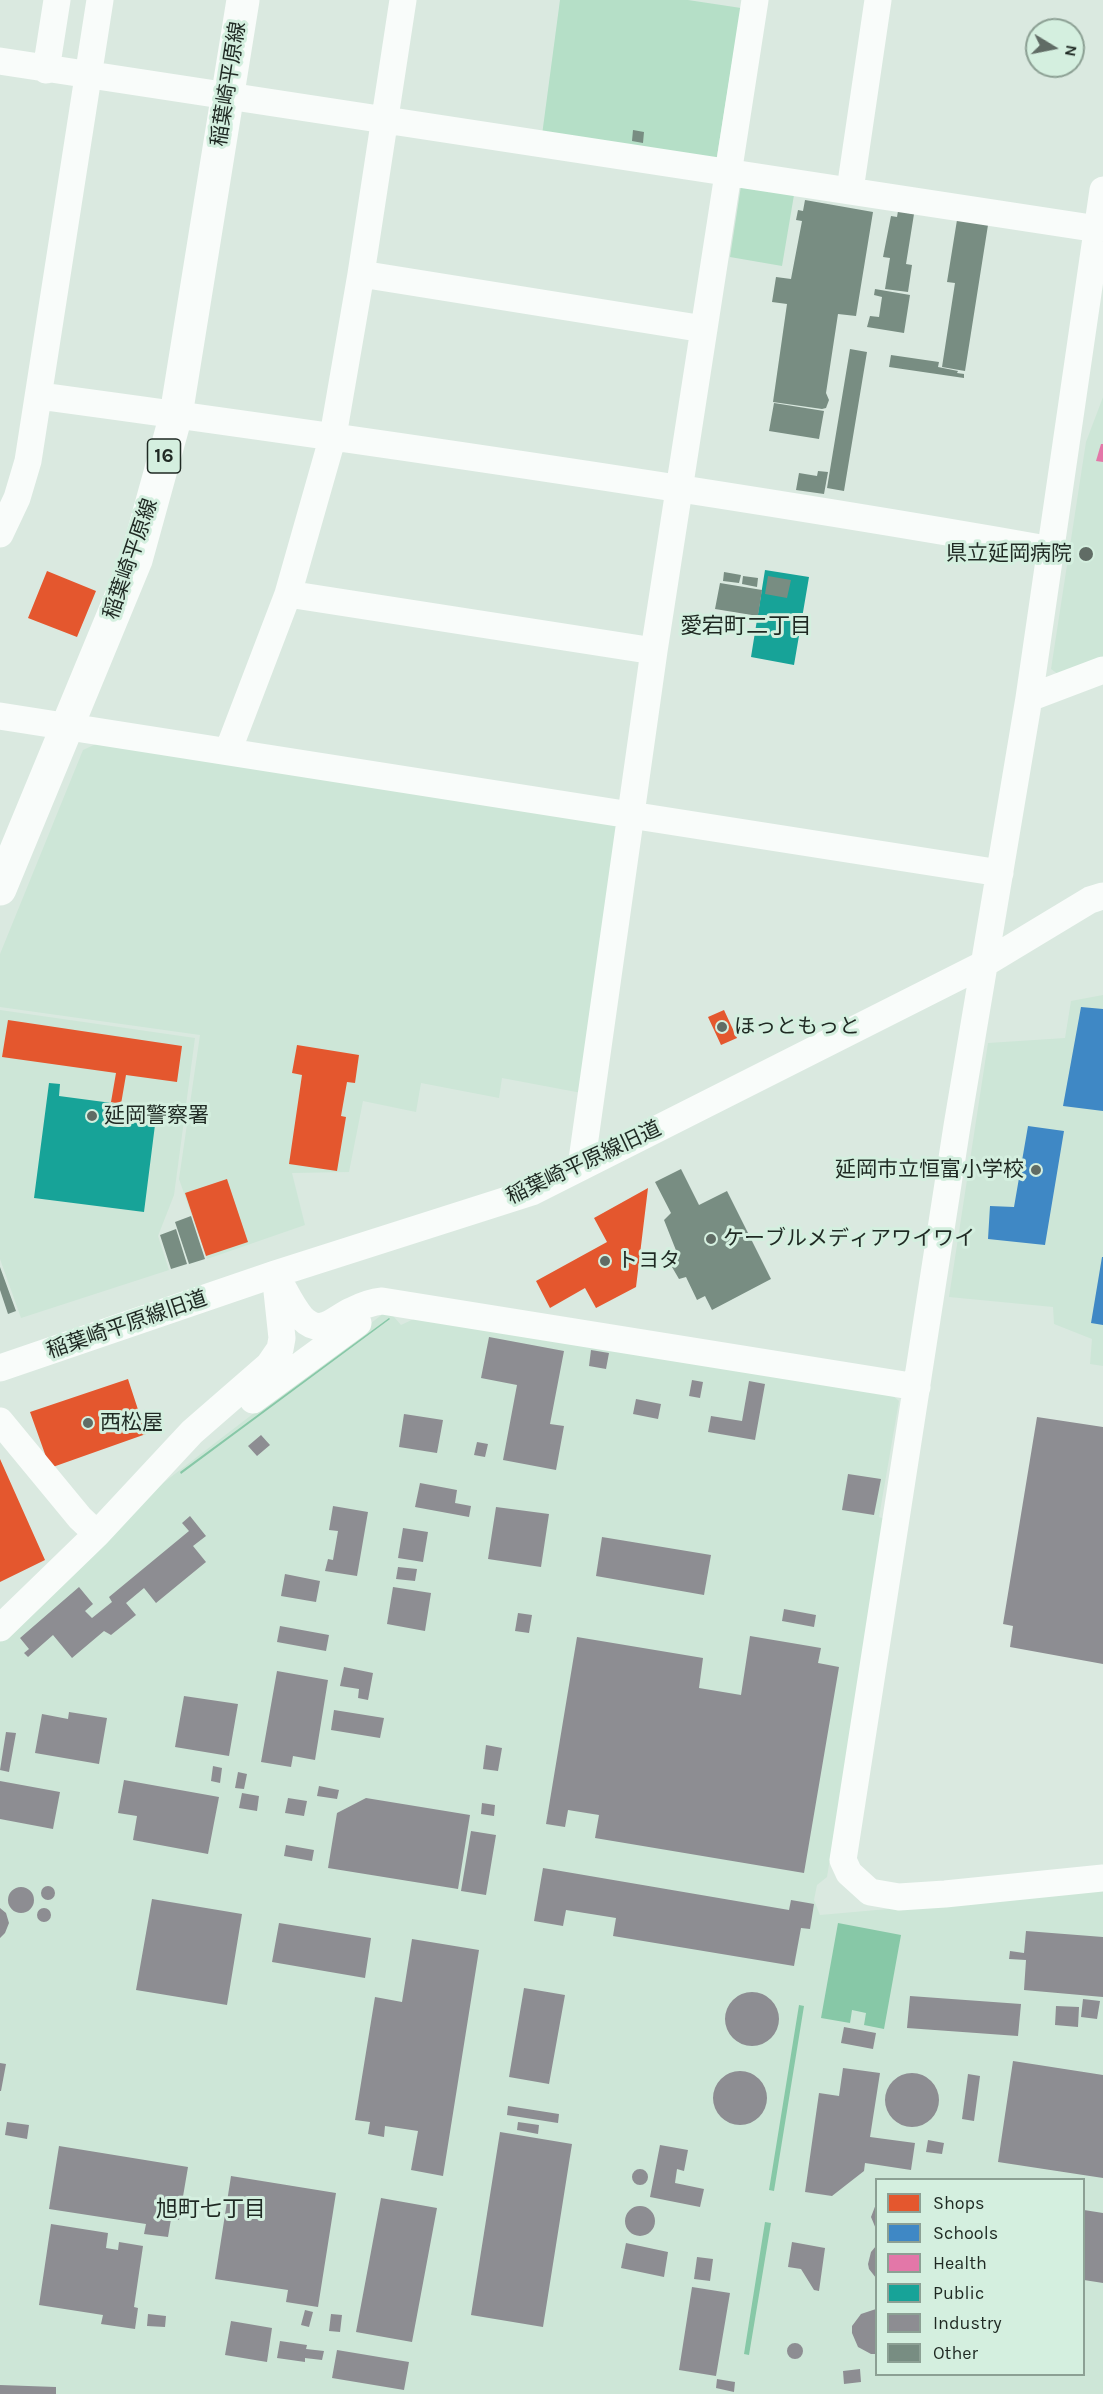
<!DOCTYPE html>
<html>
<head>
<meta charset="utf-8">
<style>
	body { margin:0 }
	#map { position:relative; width:1103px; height:2394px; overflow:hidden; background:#dae9e0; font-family:Karla,sans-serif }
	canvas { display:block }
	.legend { position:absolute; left:875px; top:2178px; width:210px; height:198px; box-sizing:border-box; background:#d4efdf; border:2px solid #8ca094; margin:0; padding:8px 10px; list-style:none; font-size:18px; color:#1f2923 }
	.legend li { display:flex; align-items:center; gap:12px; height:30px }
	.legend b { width:30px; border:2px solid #8ca094 }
	.north { position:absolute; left:1025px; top:18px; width:60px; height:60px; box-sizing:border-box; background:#d4efdf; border:2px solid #8ca094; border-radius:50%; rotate:100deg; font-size:16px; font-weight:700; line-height:24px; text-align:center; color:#1f2923 }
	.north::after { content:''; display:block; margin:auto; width:21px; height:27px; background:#606c65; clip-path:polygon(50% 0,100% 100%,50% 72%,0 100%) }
</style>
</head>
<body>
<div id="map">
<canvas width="1103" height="2394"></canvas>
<ul class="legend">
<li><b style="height:16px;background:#e4572e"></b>Shops</li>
<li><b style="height:16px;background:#3f88c5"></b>Schools</li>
<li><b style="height:16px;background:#e377a8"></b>Health</li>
<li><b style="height:16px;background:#17a398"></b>Public</li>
<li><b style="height:16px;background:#8d8d92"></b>Industry</li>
<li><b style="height:16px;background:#788d82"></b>Other</li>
</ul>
<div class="north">N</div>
</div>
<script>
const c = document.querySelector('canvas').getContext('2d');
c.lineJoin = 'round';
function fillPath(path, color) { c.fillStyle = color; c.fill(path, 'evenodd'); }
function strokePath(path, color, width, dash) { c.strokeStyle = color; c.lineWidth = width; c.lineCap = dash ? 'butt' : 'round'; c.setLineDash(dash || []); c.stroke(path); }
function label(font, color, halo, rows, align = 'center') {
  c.font = font + ' Karla,"Noto Sans JP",sans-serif'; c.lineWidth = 6; c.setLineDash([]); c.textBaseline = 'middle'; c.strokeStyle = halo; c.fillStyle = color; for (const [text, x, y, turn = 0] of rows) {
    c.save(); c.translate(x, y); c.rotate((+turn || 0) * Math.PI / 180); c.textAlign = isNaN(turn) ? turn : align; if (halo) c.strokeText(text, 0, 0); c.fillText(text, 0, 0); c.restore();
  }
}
fillPath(new Path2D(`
	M1103,397V666L1066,680L1051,669L1086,442Z
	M98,743L617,824L587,1094L502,1078L499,1098L421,1083L416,1112L363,1101L349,1172L292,1173L305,1225L207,1259L179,1179L200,1035L0,1007V954L83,750Z
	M1103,995V1366L1090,1364L1092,1339L1054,1324L1053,1307L949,1297L988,1043L1065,1038L1071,1001Z
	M0,1010L195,1038L174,1195L158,1236L169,1270L21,1318L0,1259Z
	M388,1310L401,1325L418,1317L892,1395L899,1401L879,1517L885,1519L827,1877L817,1885L814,1900L820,1915L1103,1890V2394H0V1638L154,1490ZM876,2180H1084V2374H876Z`), '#cde6d7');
fillPath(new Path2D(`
	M560,0H688L741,8L716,162L542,135Z
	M741,186L794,195L782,266L730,257Z`), '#b5dfc7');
fillPath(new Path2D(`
	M389,1318L390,1319L181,1474L180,1472Z
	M838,1923L901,1935L884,2029L864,2025L866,2013L852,2010L850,2023L821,2018Z
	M799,2005L804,2006L774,2191L769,2190Z
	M765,2222L771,2223L749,2355L744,2354Z`), '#87c8a7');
fillPath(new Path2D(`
	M47,571L96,591L77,637L28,618Z
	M724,1010L737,1038L721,1045L708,1017Z
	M8,1020L182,1046L177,1082L126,1075L121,1104L111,1102L116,1073L2,1057Z
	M297,1045L359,1055L355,1083L347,1082L341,1116L346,1117L337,1171L289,1164L302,1075L292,1073Z
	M227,1179L248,1242L206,1256L185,1193Z
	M648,1188L636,1287L596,1308L585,1288L550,1308L536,1281L607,1242L594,1218Z
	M128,1379L146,1434L50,1468L30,1412Z
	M0,1459L45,1560L0,1582Z`), '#e4572e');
fillPath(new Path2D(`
	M1081,1007L1103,1009V1111L1063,1106Z
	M1028,1126L1064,1131L1045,1245L988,1239L990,1206L1014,1207Z
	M1102,1257H1103V1325L1091,1323Z`), '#3f88c5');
fillPath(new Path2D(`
	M1101,444H1103V462L1096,461Z`), '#e377a8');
fillPath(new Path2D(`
	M765,570L809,577L794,665L751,657Z
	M49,1083L60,1084L59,1096L157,1109L144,1212L34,1198Z`), '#17a398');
fillPath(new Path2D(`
	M489,1337L564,1351L550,1424L564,1426L556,1470L503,1460L517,1385L481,1378Z
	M591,1350L609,1353L606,1369L589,1366Z
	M692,1380L703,1382L700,1398L689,1396Z
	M749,1381L765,1384L755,1440L708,1432L711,1416L742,1421Z
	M636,1399L661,1404L658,1419L633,1414Z
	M404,1414L443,1420L437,1453L399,1447Z
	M1037,1417L1103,1427V1664L1010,1647L1013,1626L1003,1624Z
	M261,1435L270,1445L257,1456L248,1446Z
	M477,1442L488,1444L485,1457L474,1455Z
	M848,1474L881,1479L874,1515L842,1510Z
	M420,1483L457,1490L455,1503L471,1506L469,1517L415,1507Z
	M333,1506L368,1512L357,1576L325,1571L328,1559L333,1560L338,1531L329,1530Z
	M496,1507L549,1514L541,1567L488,1559Z
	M190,1516L206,1536L193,1546L206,1562L156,1603L144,1588L126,1603L136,1615L111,1635L104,1631L72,1658L53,1635L28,1657L24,1653L29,1649L20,1638L79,1587L93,1604L85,1611L92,1618L112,1602L109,1597L189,1531L182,1523Z
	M403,1528L428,1532L423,1562L398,1558Z
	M602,1537L711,1555L704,1595L596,1576Z
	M398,1567L417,1569L415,1581L396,1579Z
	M285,1574L320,1581L316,1602L281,1596Z
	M393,1587L431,1593L425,1631L387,1624Z
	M784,1609L816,1615L814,1627L782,1621Z
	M518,1613L532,1615L529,1633L515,1631Z
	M280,1626L329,1635L326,1651L277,1642Z
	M750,1636L821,1648L818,1663L839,1667L804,1873L595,1838L599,1815L568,1810L565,1827L546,1824L577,1637L703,1658L699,1688L741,1695Z
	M344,1667L373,1673L368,1700L358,1698L359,1689L340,1686Z
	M277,1671L328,1680L315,1760L293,1756L291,1767L261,1762Z
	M184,1696L238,1704L229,1756L175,1747Z
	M334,1710L384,1718L380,1738L331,1730Z
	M69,1712L107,1718L99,1764L35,1753L42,1714L68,1719Z
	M6,1732L16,1733L9,1772L0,1770Z
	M486,1745L502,1748L498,1771L483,1769Z
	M213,1766L222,1768L220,1783L211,1781Z
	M238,1772L247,1774L244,1789L235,1788Z
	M124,1780L219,1797L208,1854L133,1840L137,1816L118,1813Z
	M0,1781L60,1792L53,1829L0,1819Z
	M319,1786L339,1790L337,1799L317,1796Z
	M242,1793L259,1796L257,1811L239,1808Z
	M288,1798L307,1801L304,1816L285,1813Z
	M366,1798L470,1815L458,1889L328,1868L337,1813Z
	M482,1803L495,1805L494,1816L481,1814Z
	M471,1831L496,1835L486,1895L461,1891Z
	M286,1845L314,1850L312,1861L284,1856Z
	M543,1868L789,1910L791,1900L814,1904L810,1929L801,1928L794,1966L613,1936L616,1918L566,1910L563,1926L534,1921Z
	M41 1893a7 7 0 1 1 14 0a7 7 0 1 1-14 0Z
	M8 1900a13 13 0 1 1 26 0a13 13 0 1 1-26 0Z
	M152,1899L242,1914L227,2005L136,1990Z
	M0,1908L6,1913L9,1923L5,1933L0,1938Z
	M37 1915a7 7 0 1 1 14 0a7 7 0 1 1-14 0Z
	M279,1923L371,1938L365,1978L272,1962Z
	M1026,1931L1103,1937V1997L1024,1990L1026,1960L1009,1959L1010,1951L1024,1953Z
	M412,1939L479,1950L443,2176L411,2170L418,2131L385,2126L384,2137L368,2134L370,2122L355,2120L375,1997L402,2002Z
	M524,1988L565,1995L549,2084L509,2077Z
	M725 2019a27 27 0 1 1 54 0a27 27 0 1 1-54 0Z
	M910,1996L1021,2004L1018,2036L907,2028Z
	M1083,1999L1100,2001L1097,2019L1081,2017Z
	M1056,2006L1079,2007L1078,2027L1055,2025Z
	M844,2027L876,2033L873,2049L841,2043Z
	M1013,2061L1103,2075V2178L998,2162Z
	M0,2063L6,2064L1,2091H0Z
	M843,2068L880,2073L870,2137L915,2143L911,2170L865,2163L864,2171L832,2196L805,2192L819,2093L839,2096Z
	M713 2098a27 27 0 1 1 54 0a27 27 0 1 1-54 0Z
	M885 2100a27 27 0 1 1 54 0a27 27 0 1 1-54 0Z
	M968,2074L980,2076L974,2121L962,2119Z
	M508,2106L559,2114L558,2123L507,2115Z
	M7,2122L29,2125L27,2139L5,2135Z
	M518,2122L539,2125L538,2134L517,2130Z
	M500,2132L572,2144L543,2327L471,2315Z
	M928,2140L944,2143L942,2154L926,2152Z
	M660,2145L688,2150L684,2171L677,2169L675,2183L704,2189L700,2207L650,2197Z
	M59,2146L188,2167L179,2220L171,2219L168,2237L144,2234L146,2224L49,2209Z
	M632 2177a8 8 0 1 1 16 0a8 8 0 1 1-16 0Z
	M231,2176L336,2193L318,2307L286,2302L288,2290L215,2279Z
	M381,2198L437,2208L412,2342L356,2332Z
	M876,2204V2229L871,2217Z
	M625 2221a15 15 0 1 1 30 0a15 15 0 1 1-30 0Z
	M1084,2210L1103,2213V2283L1084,2280Z
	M51,2224L108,2233L106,2248L118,2250L119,2242L143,2246L134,2307L138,2308L135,2329L101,2324L103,2315L39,2305Z
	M792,2242L825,2248L819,2291L814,2290L801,2269L788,2267Z
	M626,2243L668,2252L664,2277L621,2268Z
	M876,2246V2278L869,2269L868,2264L871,2252Z
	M697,2257L713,2259L710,2281L694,2279Z
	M692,2287L730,2293L716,2376L679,2370Z
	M876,2309V2354H871L858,2347L852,2333V2326L861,2314Z
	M305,2310L313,2312L309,2327L301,2325Z
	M148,2314L166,2316L165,2327L147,2326Z
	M331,2314L342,2315L340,2332L329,2331Z
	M231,2321L272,2328L267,2362L225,2355Z
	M280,2341L307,2345L306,2349L324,2351L322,2360L305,2358V2362L277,2358Z
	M787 2351a8 8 0 1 1 16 0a8 8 0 1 1-16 0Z
	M337,2350L409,2362L404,2390L332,2378Z
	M860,2369L861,2382L844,2384L843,2371Z
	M717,2379L735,2382L734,2392L716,2388Z
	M0,2385L56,2387V2394H0Z`), '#8d8d92');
fillPath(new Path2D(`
	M633,130L644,132L643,143L632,141Z
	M805,200L873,212L856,316L838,314L826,393L829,400L826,408L822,409L773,402L787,304L772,302L776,277L791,279L802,221L796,220L798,210L803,211Z
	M898,211L914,214L906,264L912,265L908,292L885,289L890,258L883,257L891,216L897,217Z
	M957,220L988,225L965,371L942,367L955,283L947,282Z
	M875,289L910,295L904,333L867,327L870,316L879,317L882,297L874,295Z
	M850,349L867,352L844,491L827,488Z
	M891,355L939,362L938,367L958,371L957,373L964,374V378L889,367Z
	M774,403L824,411L819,439L769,431Z
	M818,471L828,472L824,494L796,490L799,473L817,476Z
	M724,572L741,575L739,583L723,581Z
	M743,576L758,578L757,587L742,584Z
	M768,576L791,580L787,598L765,594Z
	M720,583L762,590L758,616L715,609Z
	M681,1169L699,1205L727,1191L771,1279L712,1310L705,1296L697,1300L686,1277L679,1279L672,1267L679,1258L664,1220L671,1213L655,1182Z
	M191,1216L205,1259L189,1264L175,1222Z
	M176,1229L187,1264L171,1269L160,1235Z
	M0,1267L16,1311L8,1314L0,1290Z`), '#788d82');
strokePath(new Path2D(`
	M0,61L1098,229
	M46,70L57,0
	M850,190L878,0
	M1103,190L1029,698L957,1126L843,1860L849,1873L870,1892L899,1897L945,1894L1103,1878
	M361,274L704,329
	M40,396C378,442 716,491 1052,550
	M0,534L17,498L28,461L100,0
	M288,594L654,651
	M1029,698L1103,670
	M0,716L1000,873
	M228,751L288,594L333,436L361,274L403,0
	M581,1167L654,651L755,0
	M275,1274C284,1288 291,1306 302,1318C321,1337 334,1319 351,1311C361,1306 371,1302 382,1301L917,1387
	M0,1368L275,1274L532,1192L984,964L1090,900L1103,896
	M253,1400L358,1323
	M0,1421L80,1518L97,1534
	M0,1628L97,1534L192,1432L269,1365L280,1349L282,1338L276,1282`), '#f9fcfa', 27);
strokePath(new Path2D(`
	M0,889L136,560L176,415L243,0`), '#f9fcfa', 33);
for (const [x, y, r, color] of [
	[1086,554,8,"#606c65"],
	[722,1027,6,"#606c65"],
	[92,1116,6,"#606c65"],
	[1036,1170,6,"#606c65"],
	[711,1239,6,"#606c65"],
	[605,1261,6,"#606c65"],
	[88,1423,6,"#606c65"]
]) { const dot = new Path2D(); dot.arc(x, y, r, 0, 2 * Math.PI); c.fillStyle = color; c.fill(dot); strokePath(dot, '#d4efdf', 2); }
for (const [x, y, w] of [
	[164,456,33]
]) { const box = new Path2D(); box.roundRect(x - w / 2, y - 17, w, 34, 4.5); c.fillStyle = '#d4efdf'; c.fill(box); strokePath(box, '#1f2923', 1.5); }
label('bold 20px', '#1f2923', null, [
	["16",164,456]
]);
label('21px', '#1f2923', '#d4efdf', [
	["稲葉崎平原線",229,84,-81],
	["稲葉崎平原線",131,559,-71],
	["稲葉崎平原線旧道",584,1163,-25],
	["稲葉崎平原線旧道",127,1325,-19]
]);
label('21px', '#1f2923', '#d4efdf', [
	["県立延岡病院",1072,554,"right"],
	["ほっともっと",734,1027],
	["延岡警察署",104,1116],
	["延岡市立恒富小学校",1024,1170,"right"],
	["ケーブルメディアワイワイ",723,1239],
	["トヨタ",617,1261],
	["西松屋",100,1423]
], 'left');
label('22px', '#1f2923', '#d4efdf', [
	["愛宕町二丁目",746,627],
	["旭町七丁目",211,2210]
]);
</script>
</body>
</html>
